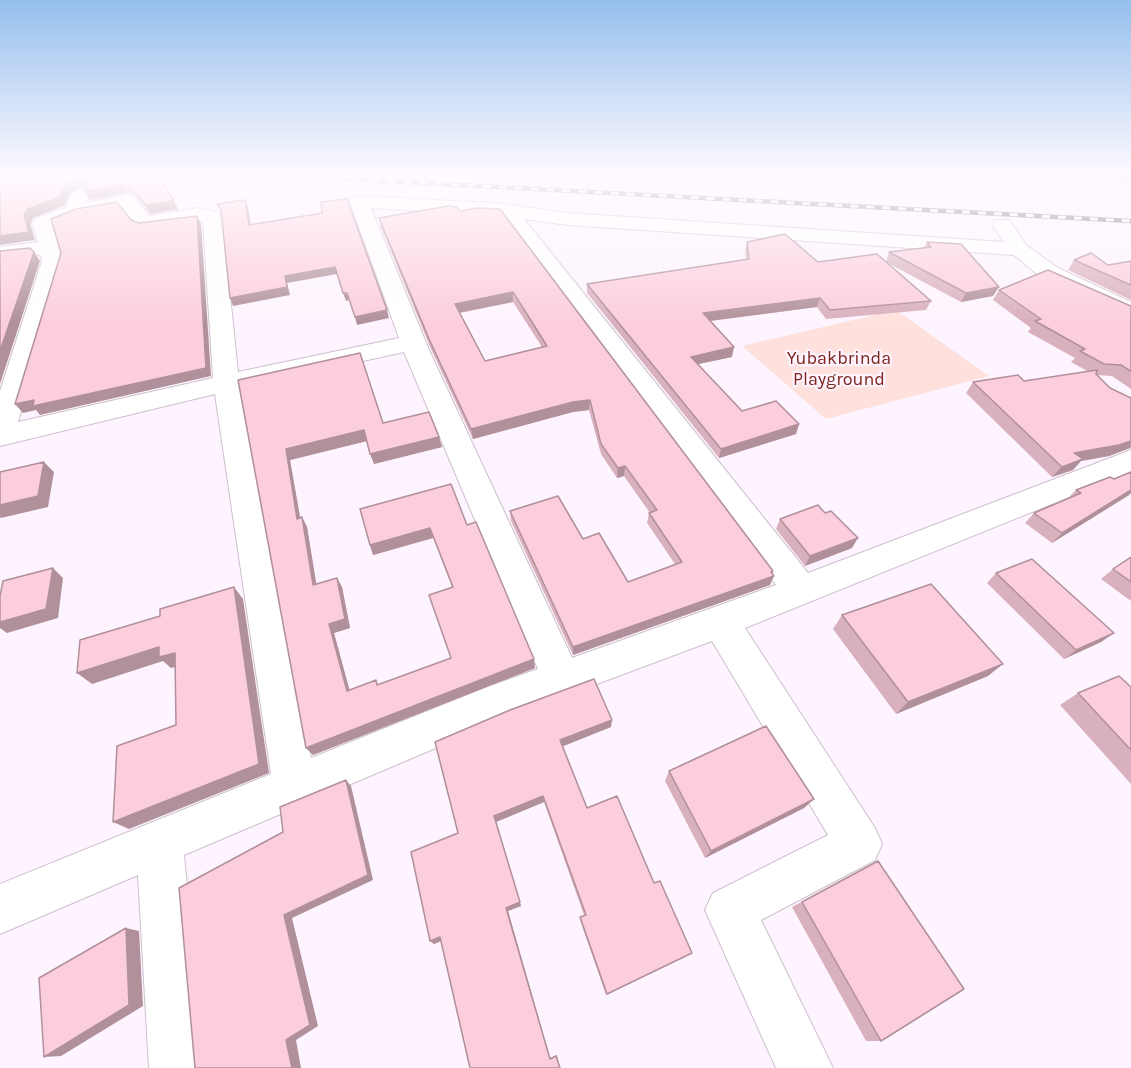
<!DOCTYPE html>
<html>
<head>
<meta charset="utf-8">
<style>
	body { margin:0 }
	canvas { display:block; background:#fef4ff }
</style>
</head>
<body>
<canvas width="1131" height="1068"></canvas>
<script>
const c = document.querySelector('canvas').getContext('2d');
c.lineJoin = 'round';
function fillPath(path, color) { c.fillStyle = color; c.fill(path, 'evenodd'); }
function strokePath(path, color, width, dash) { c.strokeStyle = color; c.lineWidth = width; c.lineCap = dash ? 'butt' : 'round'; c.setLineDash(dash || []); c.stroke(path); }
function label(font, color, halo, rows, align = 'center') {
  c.font = font + ' Karla,sans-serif'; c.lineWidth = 4.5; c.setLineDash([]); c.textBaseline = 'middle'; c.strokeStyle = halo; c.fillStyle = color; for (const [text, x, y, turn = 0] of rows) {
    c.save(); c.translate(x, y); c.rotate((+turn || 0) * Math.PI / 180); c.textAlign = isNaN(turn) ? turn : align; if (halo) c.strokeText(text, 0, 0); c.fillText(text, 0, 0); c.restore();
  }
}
fillPath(new Path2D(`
	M896,310L989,376L826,419L742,346Z`), '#fee1dc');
const minor = new Path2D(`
	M82,189L88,190L91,194L85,203L127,195L134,197L149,216L198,208L219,213L222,217L238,372L399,338L350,202L352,198L359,196L493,203L568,213L1004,242L992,224L995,220H1009L1026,245L1058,268L1131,302V318L1123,316L1042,278L1014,255L568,225L524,219L808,573L1131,450V472L745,628L875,828L882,844L875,860L761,920L833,1068H776L705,910L713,893L828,835L712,641L511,716L184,855L205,1068H149L138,875L0,934V884L271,774L215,394L0,446V391L42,261L41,256L36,254L0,259V247L38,242L32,223L35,219L67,207C67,197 73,191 82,189ZM122,207L137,227L144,229L203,221L213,378L18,422L64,261L53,226L80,215ZM371,208L502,216L776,585L572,658L429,350ZM404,352L538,669L490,686L311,758L240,388Z`);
strokePath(minor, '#cdc0cd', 2);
fillPath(minor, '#fff');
const rail = new Path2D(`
	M275,175L1131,221`);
strokePath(rail, '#6b646b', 4.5);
strokePath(rail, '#fef4ff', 3, [8]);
fillPath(new Path2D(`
	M0,175H138L178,209L150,214L135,195L127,193L90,200L85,192L87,188H78L69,194L65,205L33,218L30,224L35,240Z
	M983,175H1131V184Z
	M460,211L773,571L770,585L573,655L511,521L510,511L583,539L628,582L675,564L647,523L649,513H650L624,476L617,478L601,454L589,410L573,412L473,439L431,349L381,227L379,218ZM513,302L542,347L485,361L460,313Z
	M747,242L818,262L931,301L926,310L826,319L817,307L710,321L732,357L698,364L742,411L799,424L796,434L719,458L587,293V284L746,259L745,251Z
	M927,242L993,296L961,302L886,262L889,252L924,248Z
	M1074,260L1108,265L1131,261V300L1068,270Z
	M999,290L1131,306V389L1112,376L1097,375L1110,388L1131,398V449L1130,448L1109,456L1081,461L1073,470L1052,477L966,393L973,382L1024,381L1089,372L1071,362L1075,358L1028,332L1031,328L993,300Z
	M238,380L383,423L439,437L442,447L374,464L367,441L290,460L300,518L302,517L307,527L316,584L337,578L342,587L350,628L334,633L349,690L378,685L451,658L452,587L433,538L373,555L370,545L467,525L535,668L313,755Z
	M1076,490L1129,495L1052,543L1025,523L1034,513L1068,498Z
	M825,513L852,548L805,566L776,529L780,519Z
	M1131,557V601L1101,579L1113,569Z
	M996,573L1114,633L1101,642L1064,659L987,583Z
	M842,615L988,676L896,714L833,629Z
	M1131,687V784L1060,705L1078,693Z
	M611,727L563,746L587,808L654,883L692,953L606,995L580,920V917L584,915L544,802L496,822L521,906L508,911L550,1058L557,1055L560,1068H470L441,941L434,944L430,941L458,833L435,742Z
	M669,771L814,799L804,808L705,858L665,781Z
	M878,861L881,1041H866L792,907Z`), '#d9b0bd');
fillPath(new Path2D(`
	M74,180L78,188L69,194L65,205L33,218L30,224L35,240L0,245V236L24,215L28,209Z
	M122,185L127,193L90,200L85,192Z
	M245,200L248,207L252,232L249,225Z
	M174,201L178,209L150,214L146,205Z
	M197,216L201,224L211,376L40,415L36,410L23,413L15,404Z
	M34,252L40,261L0,384V351Z
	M335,267L337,274L287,283L290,295L233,306L230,298L285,276Z
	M999,287L993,296L961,302L966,293Z
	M513,292V302L457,313L455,304Z
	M343,293H347L349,300L346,301Z
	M820,298L817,307L701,322L703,313Z
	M387,310L389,318L357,325L355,317Z
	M734,347L732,357L689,366L691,357Z
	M590,400L589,410L573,412L473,439L471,429L573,402Z
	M799,424L796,434L719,458L721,449Z
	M364,430L367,441L290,460L302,528L297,519L286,449Z
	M439,437L442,447L374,464L370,454Z
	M1131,441L1130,448L1109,456L1081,461L1073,470L1052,477L1074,453Z
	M44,462L54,472L48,507L1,518L0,517V505Z
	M625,466L624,476L617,478L618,468Z
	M1131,490V493L1129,495L1052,543L1062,533Z
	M302,517L307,527L318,594L313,585Z
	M430,528L433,538L373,555L370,545Z
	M858,538L852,548L805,566L810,556Z
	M53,568L63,578L58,618L7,633L0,628V622Z
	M773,571L771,577L774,576L770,585L573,655V647Z
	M337,578L342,587L350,628L334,633L352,699L347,691L329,624Z
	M234,587L243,599L269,773L129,829L113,822L259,764Z
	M1114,633L1101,642L1064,659L1076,650Z
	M159,647L175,653L186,664L171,668L163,661L92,684L77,673Z
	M534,659L535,668L313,755L306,748Z
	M1003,664L988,676L896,714L908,702Z
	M612,720L611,727L561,747L560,740Z
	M346,780L351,786L373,880L292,918L318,1026L296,1040L301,1068H292L286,1040L284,915Z
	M543,796L544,802L496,822L521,906L508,911L550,1058V1059L506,908L494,816Z
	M814,799L804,808L705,858L711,851Z
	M126,928L139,931L143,1006L61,1056L44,1057Z
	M440,937L444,940L434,944L430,941Z`), '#b0909a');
const building = new Path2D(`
	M0,175H138L160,178L174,201L146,205L130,187L122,185L85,192L89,186L85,181L74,180L65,186L60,197L28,209L24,215L29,232L0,236Z
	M1094,175H1131V177Z
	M347,199L387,310L355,317L347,293H343L335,267L285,276L287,287L230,298L221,210L217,204L245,200L249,225L322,213L321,202Z
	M117,202L131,220L139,223L197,216L206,368L33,406L34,400L15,404L61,253L51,219L76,209Z
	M448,206L457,207L460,211L477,208L500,209L773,571L771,572L774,576L573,647L510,511L558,496L583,539L599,533L628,582L682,562L649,513L657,510L625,466L618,468L601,444L590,400L573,402L471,429L429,339L379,218ZM513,292L547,346L485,361L455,304Z
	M785,234L818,262L877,254L931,301L830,310L820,298L703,313L734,347L691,357L742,411L776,401L799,424L721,449L587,284L749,259L747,242Z
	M927,242L961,244L999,287L966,293L889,252L931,247Z
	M30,248L34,252L0,351V251Z
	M1091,253L1108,265L1131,261V285L1074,260Z
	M1048,270L1131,306V371L1121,365L1104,364L1080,351L1085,349L1035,321L1041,319L999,290Z
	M360,353L383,423L429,412L439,437L370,454L364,430L286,449L297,519L302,517L313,585L337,578L345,619L329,624L347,691L376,680L377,685L451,658L429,595L453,587L430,528L370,545L360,509L451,484L467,525L476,522L534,659L306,748L238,380Z
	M1097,370L1096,374L1110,388L1131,398V441L1119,445L1074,453L1083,459L1062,467L973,382L1018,375L1024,381Z
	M44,462L38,496L0,505V472Z
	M1131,472V490L1062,533L1034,513L1081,493L1076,490L1110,477L1114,479Z
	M818,505L825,513L831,511L858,538L810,556L780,519Z
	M1131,557V582L1113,569Z
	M1032,559L1114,633L1076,650L996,573Z
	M53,568L46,609L0,622V596L3,581Z
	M931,584L1003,664L908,702L842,615Z
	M234,587L259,764L113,822L117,746L176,725L175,653L159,657V647L77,673L80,640L160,616V609Z
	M1119,676L1131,687V750L1078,693Z
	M594,679L612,720L560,740L587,808L617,796L654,883L660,881L692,953L607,994L580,917L586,915L543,796L494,816L520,902L506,908L550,1059L556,1056L560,1068H470L440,937L430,941L411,852L458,833L435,742L510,710Z
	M766,726L814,799L711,851L669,771Z
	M346,780L368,875L284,915L310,1025L286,1040L292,1068H195L179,888L283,832L280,807Z
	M878,861L964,989L881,1041L802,902Z
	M126,928L129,1005L44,1057L39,978Z`);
fillPath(building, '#fccddc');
strokePath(building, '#b0909a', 1.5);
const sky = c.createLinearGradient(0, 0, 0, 325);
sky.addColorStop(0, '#95bfed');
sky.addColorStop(0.54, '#fffaff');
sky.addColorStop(1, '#fffaff00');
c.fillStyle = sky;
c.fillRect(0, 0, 1131, 325);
label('18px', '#7c251b', '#fef4ff', [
	["Yubakbrinda",839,359],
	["Playground",839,380]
]);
</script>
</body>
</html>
